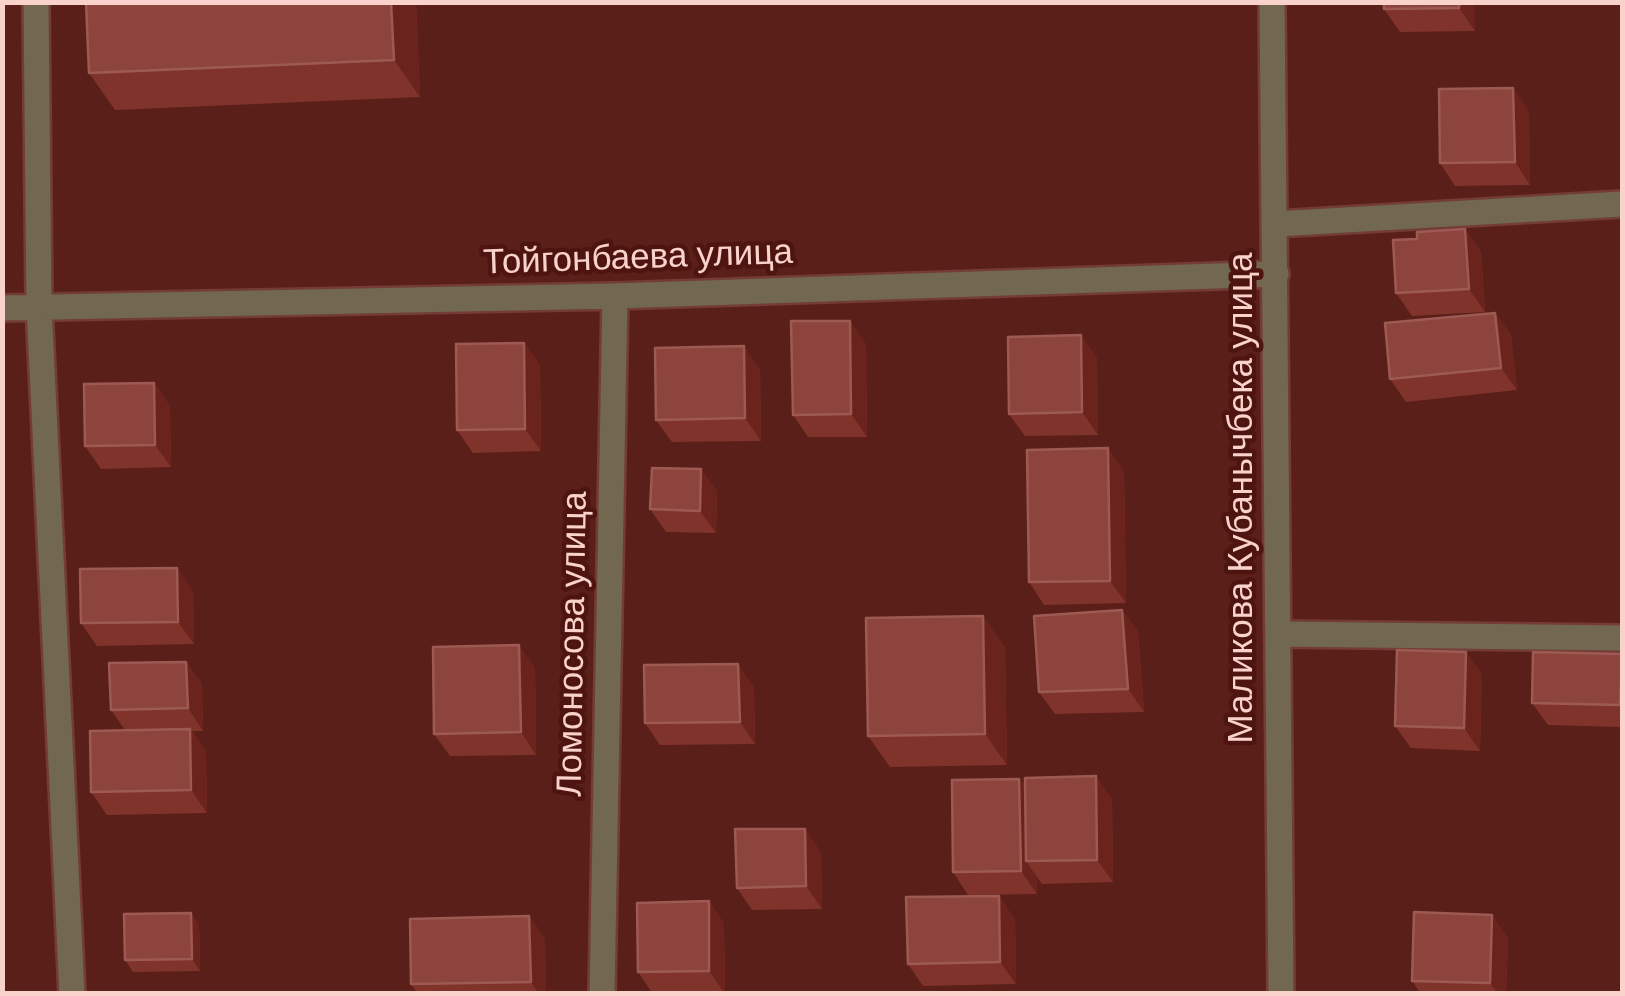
<!DOCTYPE html>
<html>
<head>
<meta charset="utf-8">
<style>
	body { margin:0 }
	#map { position:relative; width:1625px; height:996px; overflow:hidden; background:#5a1f19; font-family:"DM Sans",sans-serif }
	canvas { display:block }
	.frame { position:absolute; inset:0; border:5px solid #f9d2cc; pointer-events:none }
</style>
</head>
<body>
<div id="map">
<canvas width="1625" height="996"></canvas>
<div class="frame"></div>
</div>
<script>
const c = document.querySelector('canvas').getContext('2d');
c.lineJoin = 'round';
function strokePath(path, color, width, dash) { c.strokeStyle = color; c.lineWidth = width; c.lineCap = dash ? 'butt' : 'round'; c.setLineDash(dash || []); c.stroke(path); }
function fillPath(path, color) { c.fillStyle = color; c.fill(path, 'evenodd'); }
function label(font, color, halo, rows, align = 'center') {
  c.font = font + ' "DM Sans",sans-serif'; c.lineWidth = 9; c.setLineDash([]); c.textBaseline = 'middle'; c.strokeStyle = halo; c.fillStyle = color; for (const [text, x, y, turn = 0] of rows) {
    c.save(); c.translate(x, y); c.rotate((+turn || 0) * Math.PI / 180); c.textAlign = isNaN(turn) ? turn : align; if (halo) c.strokeText(text, 0, 0); c.fillText(text, 0, 0); c.restore();
  }
}
const minor = new Path2D(`
	M36,2L39,306L72,994
	M1272,2L1281,994
	M1276,224L1622,204
	M2,308L615,296L1276,274
	M1279,634L1622,638
	M602,994L615,296`);
strokePath(minor, '#733c36', 30);
strokePath(minor, '#72684f', 25);
fillPath(new Path2D(`
	M416,2L420,97L115,110L89,73Z
	M1384,2H1475V31L1400,32L1384,9Z
	M1529,111L1530,185L1455,186L1440,163Z
	M1465,229L1481,252L1485,312L1412,316L1396,293L1417,239Z
	M1495,313L1511,335L1517,390L1406,402L1390,379Z
	M1081,335L1097,358L1098,435L1025,436L1009,414Z
	M524,343L540,365L541,451L473,453L457,430Z
	M866,344L867,437H808L793,415Z
	M760,369L761,441L672,442L656,420Z
	M154,383L170,406L171,467L101,469L85,446Z
	M701,469L717,491L716,533L666,532L650,509Z
	M1124,471L1126,603L1044,605L1029,582Z
	M193,591L194,644L97,646L81,623Z
	M1122,610L1138,632L1144,712L1055,714L1039,692Z
	M1005,647L1007,765L890,767L868,736Z
	M1622,654V727L1548,725L1532,703Z
	M186,662L202,684L203,731H192L206,752L207,813L107,815L91,792L125,730L111,710Z
	M535,668L536,755L450,756L434,734Z
	M1482,674L1480,751L1411,748L1395,726Z
	M754,687L755,744L660,745L645,723Z
	M1019,779L1025,787L1112,799L1113,882L1042,884L1037,877V894L968,895L953,872Z
	M821,852L822,909L752,910L737,888Z
	M709,901L724,924L725,994H653L638,972Z
	M191,913L199,925L200,971L133,972L125,960Z
	M529,916L545,939L546,994H418L411,984Z
	M1015,919L1016,984L923,986L908,964Z
	M1508,937L1506,994H1421L1412,981Z`), '#7f332b');
fillPath(new Path2D(`
	M391,2H416L420,97L394,60Z
	M1459,2H1475V31L1459,8Z
	M1513,88L1529,111L1530,185L1515,162Z
	M1465,229L1481,252L1485,312L1469,289Z
	M1495,313L1511,335L1517,390L1501,368Z
	M850,321L866,344L867,437L851,414Z
	M1081,335L1097,358L1098,435L1082,412Z
	M524,343L540,365L541,451L525,429Z
	M744,346L760,369L761,441L745,418Z
	M154,383L170,406L171,467L155,445Z
	M1108,448L1124,471L1126,603L1110,581Z
	M701,469L717,491L716,533L700,511Z
	M177,568L193,591L194,644L178,622Z
	M1122,610L1138,632L1144,712L1128,689Z
	M983,616L1005,647L1007,765L985,734Z
	M519,645L535,668L536,755L521,732Z
	M1466,652L1482,674L1480,751L1464,728Z
	M1622,654V708L1620,705Z
	M186,662L202,684L203,731L188,708Z
	M738,664L754,687L755,744L740,722Z
	M190,729L206,752L207,813L191,790Z
	M1096,776L1112,799L1113,882L1097,860Z
	M1019,779L1035,802L1026,861L1037,877V894L1021,871Z
	M805,829L821,852L822,909L806,886Z
	M999,896L1015,919L1016,984L1000,962Z
	M709,901L724,924L725,994L709,971Z
	M191,913L199,925L200,971L192,959Z
	M1492,915L1508,937L1506,994H1498L1490,983Z
	M529,916L545,939L546,994H539L531,982Z`), '#6b241d');
const building = new Path2D(`
	M86,2H391L394,60L89,73Z
	M1384,2H1459V8L1384,9Z
	M1513,88L1515,162L1440,163L1439,89Z
	M1465,229L1469,289L1396,293L1393,240L1417,239V232Z
	M1495,313L1501,368L1390,379L1385,323Z
	M791,321H850L851,414L793,415Z
	M1081,335L1082,412L1009,414L1008,337Z
	M524,343L525,429L457,430L456,344Z
	M744,346L745,418L656,420L655,348Z
	M154,383L155,445L85,446L84,384Z
	M1108,448L1110,581L1029,582L1027,450Z
	M652,468L701,469L700,511L650,509Z
	M177,568L178,622L81,623L80,569Z
	M1122,610L1128,689L1039,692L1034,616Z
	M983,616L985,734L868,736L866,618Z
	M519,645L521,732L434,734L433,647Z
	M1397,650L1466,652L1464,728L1395,726Z
	M1533,652L1622,654L1620,705L1532,703Z
	M186,662L188,708L111,710L109,663Z
	M738,664L740,722L645,723L644,665Z
	M190,729L191,790L91,792L90,731Z
	M1096,776L1097,860L1026,861L1025,778Z
	M1019,779L1021,871L953,872L952,780Z
	M735,829H805L806,886L737,888Z
	M999,896L1000,962L908,964L906,897Z
	M709,901V971L638,972L637,903Z
	M1414,912L1492,915L1490,983L1412,981Z
	M191,913L192,959L125,960L124,914Z
	M529,916L531,982L411,984L410,919Z`);
fillPath(building, '#8c443c');
strokePath(building, '#9d5a53', 2.5);
label('35px', '#f9d2cc', '#4e140f', [
	["Тойгонбаева улица",638,259,-2],
	["Маликова Кубанычбека улица",1243,498,-90],
	["Ломоносова улица",574,644,-89]
]);
</script>
</body>
</html>
